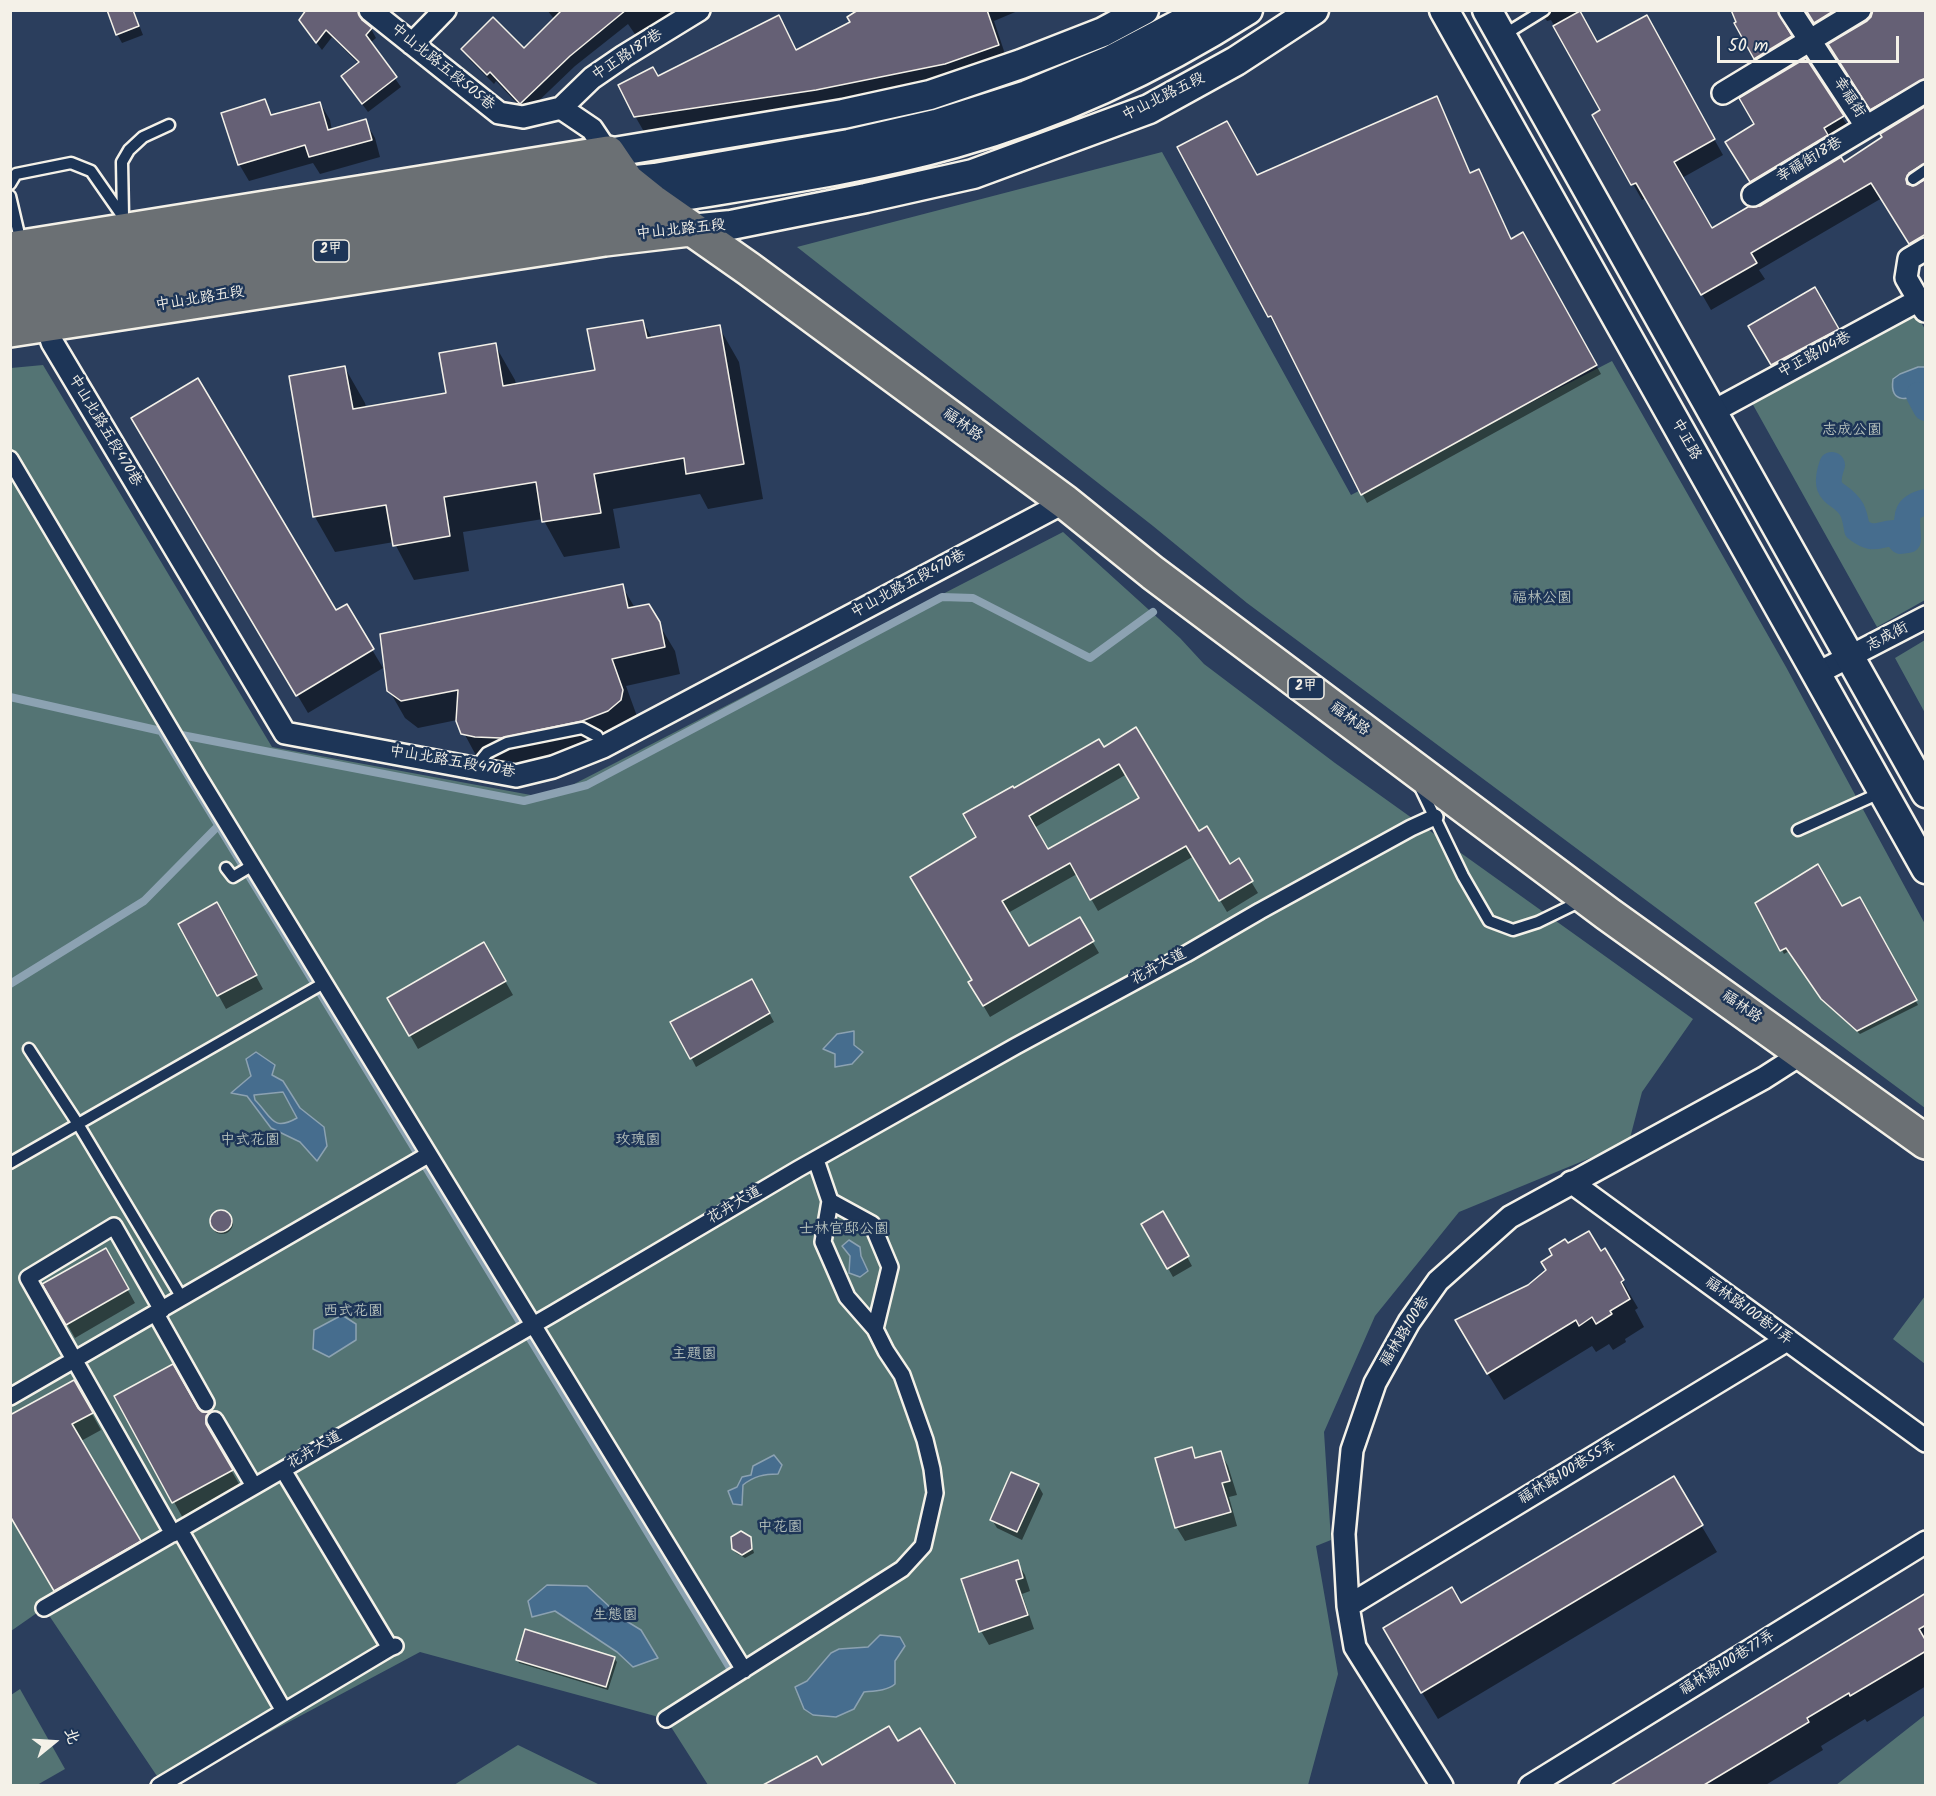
<!DOCTYPE html>
<html>
<head>
<meta charset="utf-8">
<style>
	body { margin:0 }
	#map { position:relative; width:1936px; height:1796px; overflow:hidden; background:#2b3e5d; font-family:Kalam,"LXGW WenKai TC",sans-serif }
	canvas { display:block }
	.frame { position:absolute; inset:0; border:12px solid #f4f1e8; pointer-events:none }
	.north { position:absolute; left:24px; top:1712px; width:60px; height:60px; -webkit-text-stroke:4px #1d3557; paint-order:stroke; rotate:72deg; font-size:16px; font-weight:700; line-height:24px; text-align:center; color:#f4f1e8 }
	.north::after { content:''; display:block; margin:auto; width:21px; height:27px; background:#f4f1e8; clip-path:polygon(50% 0,100% 100%,50% 72%,0 100%) }
	.scale { position:absolute; left:1717px; top:36px; width:182px; height:27px; box-sizing:border-box; border:3px solid #f4f1e8; border-top:0; padding-left:8px; font-size:18px; line-height:21px; white-space:nowrap; color:#f4f1e8; -webkit-text-stroke:4px #1d3557; paint-order:stroke }
</style>
</head>
<body>
<div id="map">
<canvas width="1936" height="1796"></canvas>
<div class="frame"></div>
<div class="north">北</div>
<div class="scale">50 m</div>
</div>
<script>
const c = document.querySelector('canvas').getContext('2d');
c.lineJoin = 'round';
function fillPath(path, color) { c.fillStyle = color; c.fill(path, 'evenodd'); }
function strokePath(path, color, width, dash) { c.strokeStyle = color; c.lineWidth = width; c.lineCap = dash ? 'butt' : 'round'; c.setLineDash(dash || []); c.stroke(path); }
function label(font, color, halo, rows, align = 'center') {
  c.font = font + ' Kalam,"LXGW WenKai TC",sans-serif'; c.lineWidth = 5; c.setLineDash([]); c.textBaseline = 'middle'; c.strokeStyle = halo; c.fillStyle = color; for (const [text, x, y, turn = 0] of rows) {
    c.save(); c.translate(x, y); c.rotate((+turn || 0) * Math.PI / 180); c.textAlign = isNaN(turn) ? turn : align; if (halo) c.strokeText(text, 0, 0); c.fillText(text, 0, 0); c.restore();
  }
}
fillPath(new Path2D(`
	M1162,152L1351,495L1612,361L1786,667L1925,924V1108L1247,603L1153,526L797,247Z
	M1915,312L1926,331L1925,600L1877,627L1752,403Z
	M43,365L272,747L547,798L1063,532L1180,638L1204,664L1335,763L1693,1019L1642,1092L1629,1142L1459,1212L1375,1316L1324,1432L1331,1540L1316,1546L1338,1674L1308,1785H708L666,1719L420,1652L171,1785H163L44,1608L11,1631V368Z
	M1925,640V713L1895,658Z
	M1925,1296V1364L1893,1339Z
	M20,1689L65,1769L37,1785H12L11,1783V1695Z
	M1925,1715V1785H1836L1840,1782Z
	M518,1745L600,1785H454Z`), '#547474');
const water = new Path2D(`
	M1918,367H1925V393C1910,399 1889,406 1893,379L1900,374Z
	M854,1031V1045L863,1052L852,1064L835,1067V1054L823,1049L837,1034Z
	M256,1052L275,1065L272,1075L283,1081L300,1108L324,1127L327,1146L317,1161L300,1142L271,1128L247,1096L231,1093L251,1076L246,1059ZM283,1092L297,1118C272,1132 272,1117 255,1100L254,1095Z
	M849,1240L860,1247L861,1256L868,1271L860,1277L849,1273L850,1256L842,1246Z
	M342,1315L356,1324V1340L329,1357L313,1349L314,1330Z
	M774,1455L782,1465L778,1474C764,1474 754,1476 743,1485L742,1505L733,1504L728,1491L737,1487L742,1477L751,1475L753,1466Z
	M547,1585L587,1586L623,1619L641,1630L658,1658L633,1667L617,1652L555,1611L532,1617L528,1601Z
	M880,1635L900,1637L905,1646L895,1661V1684C887,1691 874,1691 864,1692L854,1709L836,1717L813,1715L804,1709L795,1687L807,1681L831,1653L839,1649L868,1647Z`);
fillPath(water, '#466d8e');
strokePath(water, '#8ca2b2', 1.5);
fillPath(new Path2D(`
	M115,10H133L143,35L122,43L117,34Z
	M308,10H359L362,21L371,29L376,38L370,43L401,87L368,112L348,85L359,64L332,37L322,50L306,29Z
	M547,10H694L639,40L628,24L575,66L526,113L496,81L494,84L469,59L463,49L524,50L555,20Z
	M861,10H1020L994,21L1009,66L957,84L647,137L635,116L657,78L778,17L797,51L852,23Z
	M1540,10H1578L1597,44L1655,33L1723,155L1682,178L1711,230L1760,207L1844,164L1926,108V250L1917,255L1882,198L1759,270L1765,279L1711,310L1646,198L1642,200L1633,184L1602,111L1551,20L1547,21Z
	M1733,10H1926V99L1881,125L1839,61L1830,45L1872,18L1873,14L1863,15L1824,38L1807,15L1800,13L1788,20L1786,29L1800,53L1765,75L1736,24L1738,23Z
	M1806,60L1849,128L1758,192L1733,153Z
	M264,101L273,116L320,103L330,120L332,131L365,121L375,138L380,157L320,174L313,163L249,181L239,164Z
	M1470,175L1511,240L1523,234L1601,374L1367,503L1276,325H1275L1269,316L1257,177Z
	M1814,289L1845,343L1780,378L1750,326Z
	M643,322L652,338L719,327L739,362L763,499L708,509L700,494L613,509L620,548L564,557L543,519L463,532L469,571L414,580L394,542L335,552L315,517L291,377L345,368L365,403L366,408L448,395L495,345L515,380L516,385L596,372Z
	M133,418L336,612L346,606L383,668L308,713Z
	M622,586L635,608L648,606L675,651L680,674L626,686L638,719L598,748L517,765L492,764L479,761L457,720L418,728L405,718L389,690Z
	M1103,749L1198,833L1229,866L1238,860L1258,893L1227,912L1194,856L1098,911L1077,874L1008,913L1029,948L1079,919L1099,953L990,1017L970,983L974,981L978,838L1013,790ZM1127,774L1141,798L1048,851L1034,828Z
	M1860,899L1918,1005L1860,1034L1825,1003L1789,951L1784,954L1757,903L1842,908Z
	M224,918L263,989L226,1009L180,925Z
	M484,944L513,995L418,1049L389,998Z
	M752,981L774,1022L696,1067L673,1022Z
	M211 1223a11 11 0 1 1 22 0a11 11 0 1 1-22 0Z
	M1163,1213L1192,1266L1173,1277L1143,1224Z
	M1567,1245L1601,1253L1604,1250L1638,1308L1635,1310L1644,1327L1625,1339L1626,1342L1613,1350L1609,1344L1596,1352L1592,1346L1504,1400L1472,1348L1528,1286L1547,1270Z
	M105,1250L135,1303L75,1338L44,1284Z
	M74,1382L101,1430L81,1441L149,1558L65,1606L10,1514Z
	M116,1397L209,1413L219,1431L216,1434V1444L242,1489L184,1520Z
	M1191,1449L1197,1459L1220,1452L1228,1466L1237,1495L1229,1497L1237,1526L1185,1541L1177,1528L1157,1459Z
	M1673,1478L1717,1552L1438,1719L1400,1656Z
	M1038,1485L1043,1494L1022,1540L997,1528L992,1520Z
	M750,1538L754,1553L745,1558L736,1553L733,1549Z
	M1017,1562L1025,1575L1030,1591L1022,1594L1034,1629L989,1645L981,1631Z
	M1926,1595V1686L1867,1722L1865,1719L1821,1746L1823,1750L1764,1786H1613Z
	M614,1658L617,1662L608,1690L519,1663L517,1659Z
	M920,1730L955,1786H767L816,1758L822,1767L897,1743Z`), '#0007');
strokePath(new Path2D(`
	M10,697L161,731L524,801L587,785L942,597L973,598L1090,658L1153,612
	M161,731L730,1668
	M10,984L144,901L218,826`), '#8ca2b2', 8);
strokePath(new Path2D(`
	M1919,395L1926,408
	M1832,465C1821,498 1841,490 1852,510C1855,516 1856,523 1857,529C1874,542 1877,534 1894,533L1901,541L1908,540C1908,520 1901,508 1926,502`), '#466d8e', 26);
const building = new Path2D(`
	M107,10H133L139,26L116,35Z
	M306,10H358L362,20L372,28L366,35L397,77L362,104L341,76L359,62L326,30L316,43L299,20Z
	M562,10H626L570,56L520,104L490,72L487,75L461,49L493,17L524,48Z
	M858,10H987L999,45L945,64L816,90L634,117L618,85L653,67L658,76L779,15L796,50L850,22L847,17Z
	M1731,10H1777L1792,36L1754,59L1734,23L1736,22Z
	M1806,10H1835L1814,23Z
	M1873,10H1926V78L1870,110L1828,44L1867,21L1871,17Z
	M1580,11L1597,42L1647,15L1715,139L1674,162L1712,228L1748,207L1760,206L1841,157L1844,162L1882,137L1880,134L1926,106V163L1909,173L1906,179L1907,184L1913,186L1926,179V234L1909,244L1871,183L1751,253L1757,263L1701,295L1636,183L1631,185L1592,115L1600,110L1553,26Z
	M1806,58L1844,116L1824,128L1828,135L1750,182L1725,142L1754,124L1739,98Z
	M1437,96L1470,173L1479,169L1511,239L1523,232L1597,365L1361,495L1271,316L1268,317L1177,147L1227,121L1257,175Z
	M265,99L271,115L320,102L328,130L366,119L372,140L309,157L305,145L238,165L221,113Z
	M1815,287L1839,329L1771,365L1748,326Z
	M643,320L647,338L720,325L744,464L686,474L684,458L594,474L601,513L542,522L536,482L444,497L450,536L393,546L386,505L313,517L289,376L345,366L353,409L446,393L439,353L496,343L503,386L595,370L587,329Z
	M198,378L336,610L347,604L374,649L296,696L131,418Z
	M623,584L628,608L649,604L660,622L665,647L612,659L623,690L621,700L608,711L582,721L501,738L475,737L461,734L456,721L458,690L401,701L387,691L380,634Z
	M1136,727L1199,831L1207,826L1230,864L1239,858L1253,881L1219,901L1186,846L1090,900L1070,863L1002,901L1029,946L1080,917L1094,941L983,1006L968,982L972,980L910,877L976,837L963,814L1013,786L1014,788L1099,739L1104,747ZM1119,764L1139,798L1048,849L1029,816Z
	M1818,864L1842,906L1860,897L1917,1000L1857,1031L1821,999L1786,948L1780,951L1755,903Z
	M217,902L257,975L217,996L178,924Z
	M484,942L506,981L409,1036L387,998Z
	M752,979L770,1013L690,1059L670,1022Z
	M210 1221a11 11 0 1 1 22 0a11 11 0 1 1-22 0Z
	M1163,1211L1189,1256L1167,1269L1141,1224Z
	M1589,1231L1601,1251L1605,1248L1624,1280L1621,1282L1630,1299L1610,1311L1612,1314L1596,1324L1592,1317L1579,1326L1576,1320L1487,1374L1455,1320L1528,1285L1546,1270L1541,1262L1552,1255L1549,1249L1565,1239L1568,1243Z
	M106,1248L129,1289L66,1325L42,1284Z
	M173,1364L198,1408L202,1412H210L206,1416V1424L233,1470L172,1503L114,1396Z
	M74,1380L93,1413L72,1424L141,1541L54,1591L10,1516V1415Z
	M1192,1447L1195,1458L1221,1451L1230,1481L1222,1483L1231,1512L1175,1528L1155,1458Z
	M1011,1472L1039,1484L1017,1532L990,1520Z
	M1674,1476L1703,1525L1421,1693L1383,1628L1452,1587L1461,1603Z
	M741,1531L751,1537L752,1549L742,1555L732,1549L731,1537Z
	M1018,1560L1023,1578L1016,1580L1028,1615L979,1632L961,1579Z
	M1926,1593V1625L1919,1629L1926,1641V1651L1850,1696L1849,1693L1807,1718L1809,1722L1704,1785H1611Z
	M525,1629L615,1657L606,1687L516,1660Z
	M889,1726L898,1741L920,1728L956,1785H763L817,1756L822,1765Z`);
fillPath(building, '#656075');
strokePath(building, '#f4f1e8', 1.5);
const service = new Path2D(`
	M1502,36L1544,10
	M1913,179L1926,170
	M10,184L16,174L71,163L91,171L123,217
	M10,196L21,243
	M123,216L122,162L129,150L143,137L169,125
	M474,769L487,753L507,743L582,728L597,736L603,747
	M1420,787L1463,876L1489,921L1513,930L1538,922L1581,901
	M1798,830L1882,792
	M226,868L233,877L253,865
	M29,1049L78,1124L182,1298
	M10,1163L324,983`);
const pedestrian = new Path2D(`
	M10,459L198,776L744,1670
	M830,1201L872,1224L890,1267L875,1329
	M162,1310L114,1226L28,1278L173,1534
	M156,1314L206,1403
	M10,1397L428,1155
	M215,1420L254,1486
	M283,1470L390,1648L395,1646
	M180,1530L284,1711
	M44,1608L554,1313L798,1169L1016,1046L1186,954L1260,911L1411,828L1435,817
	M666,1719L902,1569L923,1546L935,1493L932,1469L925,1440L902,1375L886,1351L875,1329L847,1297L823,1242L830,1201L816,1160
	M159,1786L390,1648`);
const minor = new Path2D(`
	M370,10L499,113L523,117L561,108L592,129L608,153
	M1790,10L1866,126
	M412,44L445,10
	M1723,93L1860,10
	M561,108L592,78L624,56L699,10
	M1753,195L1926,91
	M1925,311L1906,278L1909,259L1926,249
	M46,324L52,342L285,733L516,776L553,767L603,747L1065,502
	M1712,412L1919,300
	M1816,674L1926,617
	M1571,1182L1926,1441
	M1348,1606L1787,1340
	M1442,1786L1355,1647L1348,1606L1344,1534L1352,1450L1375,1383L1409,1322L1438,1281L1510,1217L1764,1078L1803,1053
	M1530,1786L1926,1542`);
const secondary = new Path2D(`
	M1444,10L1926,869
	M1487,10L1926,793
	M608,153L843,114L930,95L1021,64L1103,32L1144,10
	M627,181L655,178L849,144L936,124L1027,95L1111,60L1206,10
	M652,201C753,184 856,171 955,143C1059,114 1157,68 1248,10
	M690,229L731,225L866,198L973,174L1149,109L1236,61L1314,10`);
const primary = new Path2D(`
	M10,249L608,153L627,181L652,201L749,269L1065,502L1153,573L1608,914L1926,1142
	M10,278L627,181
	M10,302L652,201
	M10,330L605,239L690,229`);
strokePath(service, '#f4f1e8', 15);
strokePath(pedestrian, '#f4f1e8', 20);
strokePath(minor, '#f4f1e8', 26);
strokePath(secondary, '#f4f1e8', 33);
strokePath(primary, '#f4f1e8', 38);
strokePath(service, '#1d3557', 10);
strokePath(pedestrian, '#1d3557', 15);
strokePath(minor, '#1d3557', 21);
strokePath(secondary, '#1d3557', 28);
strokePath(primary, '#6b7074', 33);
for (const [x, y, w] of [
	[331,251,36],
	[1306,688,36]
]) { const box = new Path2D(); box.roundRect(x - w / 2, y - 11, w, 22, 4.5); c.fillStyle = '#1d3557'; c.fill(box); strokePath(box, '#f4f1e8', 1.5); }
label('bold 14px', '#f4f1e8', null, [
	["2甲",331,251],
	["2甲",1306,688]
]);
label('15px', '#f4f1e8', '#1d3557', [
	["中正路187巷",628,56,-33],
	["中山北路五段505巷",442,68,39],
	["中山北路五段",1164,98,-26],
	["幸福街",1848,98,57],
	["幸福街18巷",1810,161,-31],
	["中山北路五段",681,231,-6],
	["中山北路五段",200,300,-9],
	["中正路104巷",1815,356,-28],
	["福林路",962,426,36],
	["中山北路五段470巷",104,431,59],
	["中正路",1685,440,61],
	["中山北路五段470巷",909,585,-28],
	["志成街",1888,638,-28],
	["福林路",1349,720,37],
	["中山北路五段470巷",452,763,10],
	["花卉大道",1159,968,-28],
	["福林路",1741,1008,35],
	["花卉大道",735,1206,-30],
	["福林路100巷11弄",1748,1312,36],
	["福林路100巷",1406,1332,-58],
	["花卉大道",315,1451,-30],
	["福林路100巷55弄",1568,1473,-31],
	["福林路100巷77弄",1728,1664,-32]
]);
label('15px', '#b4bfba', '#1d3557', [
	["志成公園",1852,431],
	["福林公園",1542,599],
	["中式花園",250,1141],
	["玫瑰園",638,1141],
	["士林官邸公園",844,1230],
	["西式花園",353,1312],
	["主題園",694,1355],
	["中花園",780,1528],
	["生態園",615,1616]
]);
</script>
</body>
</html>
